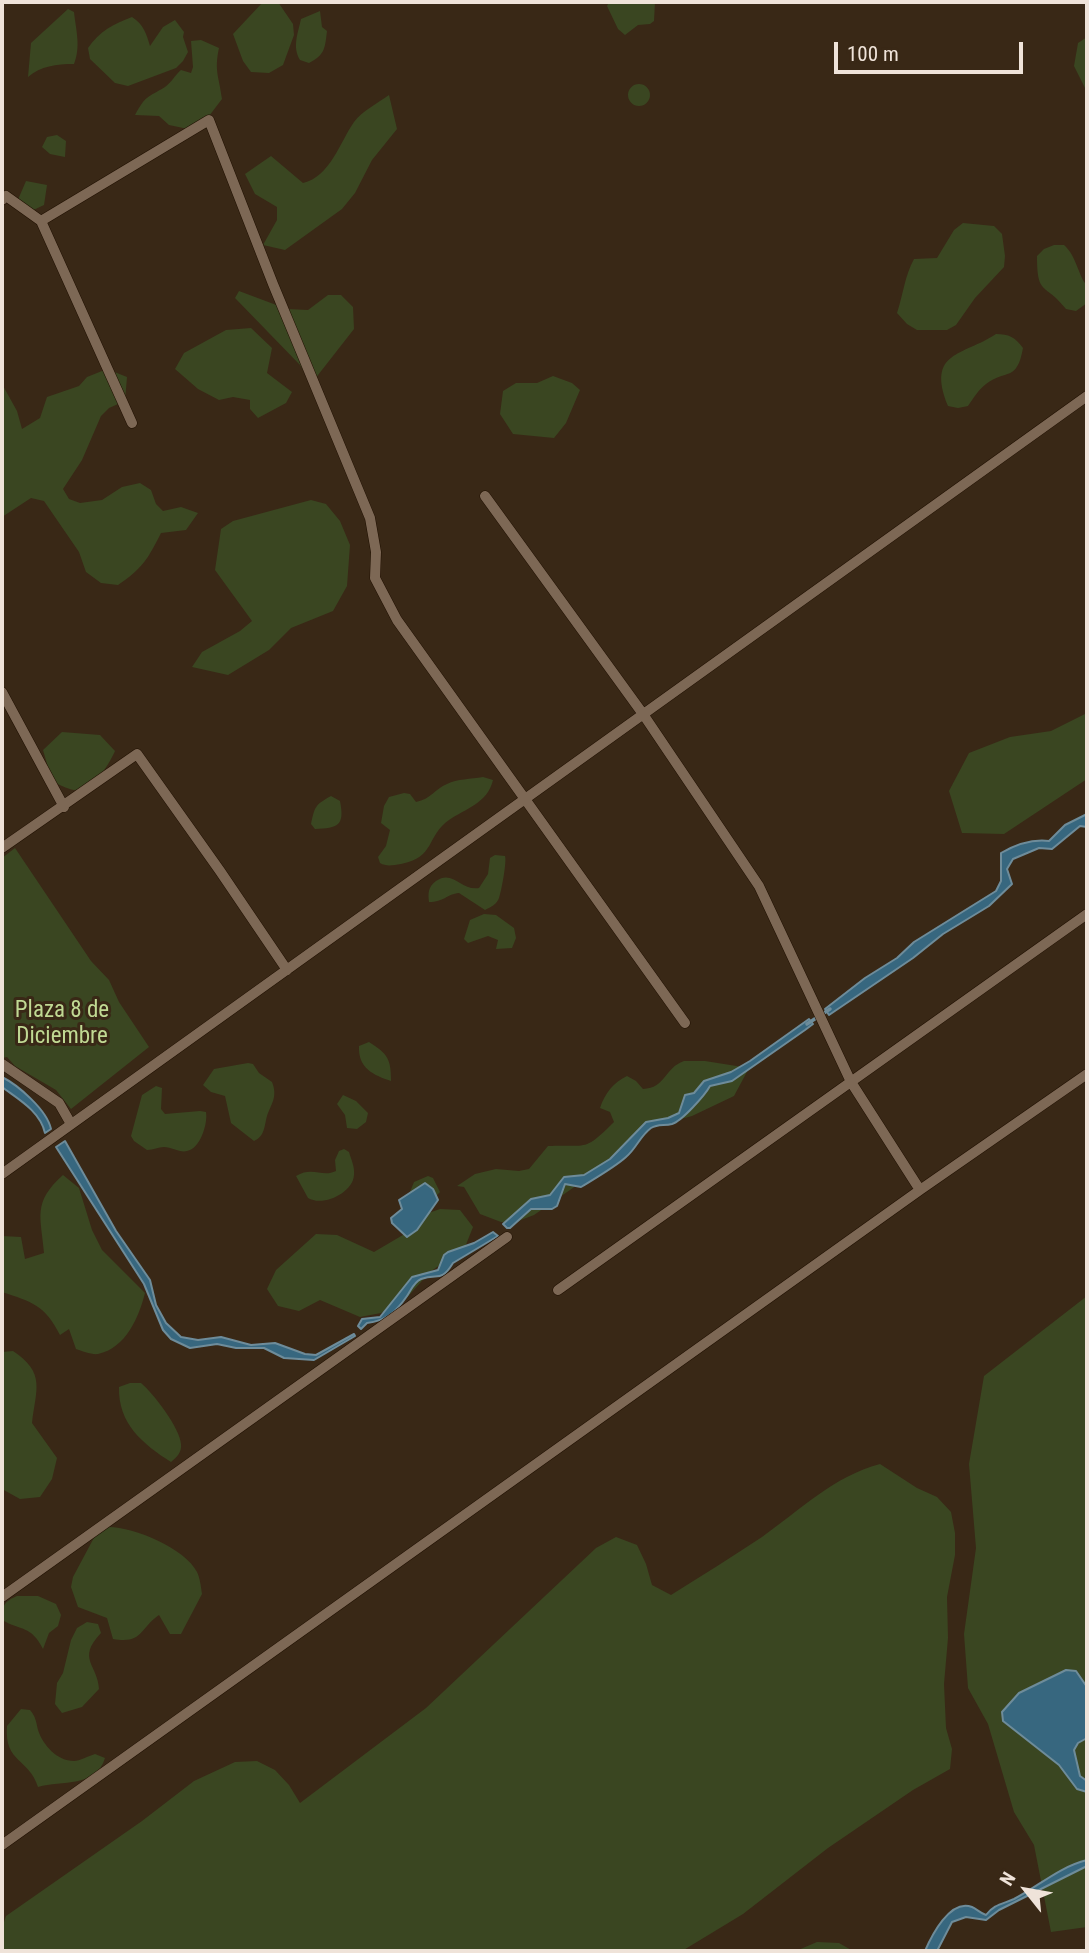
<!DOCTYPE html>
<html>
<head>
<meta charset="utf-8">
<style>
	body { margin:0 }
	#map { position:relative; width:1089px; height:1953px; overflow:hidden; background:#392816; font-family:"Roboto Condensed",sans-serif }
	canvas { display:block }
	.frame { position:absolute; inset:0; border:4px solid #efe3d9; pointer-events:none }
	.north { position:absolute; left:991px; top:1855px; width:70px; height:70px; -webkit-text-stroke:5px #392816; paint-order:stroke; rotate:301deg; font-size:19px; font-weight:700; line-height:28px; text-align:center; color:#efe3d9 }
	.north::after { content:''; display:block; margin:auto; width:24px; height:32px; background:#efe3d9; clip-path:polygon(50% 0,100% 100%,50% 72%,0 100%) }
	.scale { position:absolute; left:834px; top:42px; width:189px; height:32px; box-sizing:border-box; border:4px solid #efe3d9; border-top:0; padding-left:9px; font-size:21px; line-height:24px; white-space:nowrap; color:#efe3d9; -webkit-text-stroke:5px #392816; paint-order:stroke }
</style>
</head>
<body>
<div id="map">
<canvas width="1089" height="1953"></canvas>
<div class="frame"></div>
<div class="north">N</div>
<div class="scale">100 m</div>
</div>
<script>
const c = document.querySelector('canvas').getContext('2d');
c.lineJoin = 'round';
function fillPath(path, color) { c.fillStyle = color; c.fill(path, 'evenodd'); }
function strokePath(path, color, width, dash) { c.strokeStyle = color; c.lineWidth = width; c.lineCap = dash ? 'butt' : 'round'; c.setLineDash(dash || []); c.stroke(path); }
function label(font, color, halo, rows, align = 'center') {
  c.font = font + ' "Roboto Condensed",sans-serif'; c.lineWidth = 6; c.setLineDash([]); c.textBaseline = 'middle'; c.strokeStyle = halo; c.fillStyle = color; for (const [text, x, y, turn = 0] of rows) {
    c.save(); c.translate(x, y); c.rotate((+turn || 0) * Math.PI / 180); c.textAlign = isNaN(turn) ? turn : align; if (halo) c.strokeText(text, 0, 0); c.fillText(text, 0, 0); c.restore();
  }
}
fillPath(new Path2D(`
	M263,2H278L293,24L294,35L283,65L269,73L251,72L243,61L233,34Z
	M609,2H655L654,21L650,24L638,25L625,35L618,29L607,6Z
	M68,9L74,12C76,31 81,46 74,64C56,64 41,66 28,77L31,43Z
	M320,11L322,27L327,31C325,48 325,55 309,63L300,60C292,47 298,33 301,19Z
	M132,17C144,25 146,33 150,46L163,27L175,20L184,32L183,37L188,52L183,61L176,68L128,86L115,83L90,59L88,48C100,31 113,24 132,17Z
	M1087,37V92L1074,66L1078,43Z
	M201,40L219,48C214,71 219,76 222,99L206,120L188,129L169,125L159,116L135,115C146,95 147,98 165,87C171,83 175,75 181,70L191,73L193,67L191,41Z
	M628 95a11 11 0 1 1 22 0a11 11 0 1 1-22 0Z
	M389,95L397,129L372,160L355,193L342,209L285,250L263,245L277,220V207L255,194L245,174L271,156L303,183C330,177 340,142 354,122C362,111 378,103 389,95Z
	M57,135L66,141L65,157L50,154L42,147L47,137Z
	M26,181L47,185L44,205L23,215L17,202Z
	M963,223L994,226L1002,234L1005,256L1004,267L975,298L956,325L947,330H917L907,324L897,313C903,295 905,275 914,259L937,258L954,230Z
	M1054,245H1064C1077,256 1079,279 1087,285V303L1076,311L1066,309C1045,282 1037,297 1037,256L1044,249Z
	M239,291L287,309L308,310L328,295H341L353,307L354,329L311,384L300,365L235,298Z
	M251,328L272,348L267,373L292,392L286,403L258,418L250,409V400L233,397L219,400L198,389L175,369L184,353L226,330Z
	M996,334C1009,334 1015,337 1023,348C1017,382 1006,369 986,384C978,390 973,399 968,406L958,408L948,406C926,351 963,356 996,334Z
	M107,369L127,377L125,401L109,408L101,416L82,460L63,489L69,499L80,503L102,500L122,487L140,483L151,490L156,504L163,511L181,507L198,513L186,530L161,533C148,559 142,569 118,585L101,583L86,572L79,552L44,501L31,498L2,517V384L17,411L22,429L40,418L47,397L79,386L87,377Z
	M553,376L572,383L580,390L566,423L554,438L513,434L500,414L503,391L516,383H537Z
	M311,500L326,504L340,521L350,545L347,586L333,611L291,628L269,650L228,675L192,667L202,652L240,631L252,621L215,570L221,529L233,521Z
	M1087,713V779L1004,834L962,833L949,791L969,753L1010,737L1051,731Z
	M62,732L100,735L115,751C108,766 94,790 74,790C67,789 58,784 52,781L43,750Z
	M483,777L493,780C488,803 465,809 449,820C426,836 436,857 401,864C393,865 387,867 380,863L378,857L386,846L390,830L381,823L384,806L389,797L404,793L410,794L416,802C431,799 435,789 447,784C457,779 471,779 483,777Z
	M331,796L340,801C345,826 338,828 315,829L311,824C315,806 315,805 331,796Z
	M15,848L91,961L109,980L119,1002L149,1047L71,1109L56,1090L15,1066L7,1057L2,1058V858Z
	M495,855L505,856C507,862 501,893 499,898C497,904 491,907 485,910L459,893C447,894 444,902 429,902C428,893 428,887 436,881C453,869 461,891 479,888L488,874L490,858Z
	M484,914L496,915L514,928L516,938L512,948L496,949L498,940L488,936L468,943L464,939L470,920Z
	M369,1042C388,1054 391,1059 391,1081C373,1075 358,1068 359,1046Z
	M684,1061H705L749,1068L734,1096L692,1116L648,1128L616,1158L534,1215L513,1223L501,1222L480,1214L464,1187L457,1186L475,1174L496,1169L519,1171L529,1169L548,1146C588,1144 583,1153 614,1122L610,1112L600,1108C605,1093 613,1083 627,1076L636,1081L643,1089C666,1088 664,1068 684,1061Z
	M248,1063L253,1064L259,1073L272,1082C278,1097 271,1104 267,1116C264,1127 265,1136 254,1141L231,1123L225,1096L211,1092L203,1085L214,1069Z
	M156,1086L162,1088L161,1109L165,1114L200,1111L206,1112C208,1124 200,1149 187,1151C180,1153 172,1147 164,1147C158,1147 154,1150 147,1150L134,1141L131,1136L142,1095Z
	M343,1095L356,1101L368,1113L366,1122L357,1129L347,1128L345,1115L337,1104Z
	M344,1149L349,1152C351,1159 355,1167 354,1175C353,1193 323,1207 308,1198L296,1176C313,1166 322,1178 336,1171L335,1160L339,1151Z
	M63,1175L79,1188L92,1230L102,1250L145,1293C139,1317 126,1348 98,1354C92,1355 82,1351 76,1349L69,1329L60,1335C45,1305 32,1302 2,1292V1236L21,1237L25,1259L44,1253C41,1216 32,1203 63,1175Z
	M428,1176L433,1178L440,1192L436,1196L410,1192L414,1182Z
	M440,1209L460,1210L473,1227L465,1247L430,1272L402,1303L381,1313L360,1317L320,1300L299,1311L278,1306L267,1289L276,1270L316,1234L337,1235L374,1252L408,1232L420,1216Z
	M1087,1296V1927L1051,1932L1034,1845L1014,1812L988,1724L968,1688L964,1634L976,1548L969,1464L984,1376Z
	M13,1351C46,1373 36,1389 32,1423L57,1458L52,1479L40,1497L20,1499L2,1489V1352Z
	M130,1383H141C153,1393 180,1428 181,1444C182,1452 177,1457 171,1462C143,1444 118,1424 119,1387Z
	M880,1464L917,1488L937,1497L951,1512L955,1533V1555L947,1597L948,1638L944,1684L946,1728L952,1749L950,1769L913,1790L828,1848L743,1914L682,1951H2V1928L6,1916L142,1821L194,1781L235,1762L257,1761L275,1770L289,1785L300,1803L426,1708L596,1548L616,1537L637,1545L646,1564L652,1585L671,1595C701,1576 732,1557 762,1537C800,1510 834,1476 880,1464Z
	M107,1527C132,1526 185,1548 197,1572C200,1578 201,1587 202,1594L181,1634H170L159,1615C139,1629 143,1644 113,1639L107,1618L78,1607L71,1587L73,1577L97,1532Z
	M17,1596H38L56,1604L61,1615L58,1626L49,1633L43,1649C31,1625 21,1631 2,1620C1,1606 5,1601 17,1596Z
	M87,1622L98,1624L101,1633C76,1659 98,1665 99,1689L82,1707L62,1713L55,1704L57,1683L63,1673L71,1640L77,1628Z
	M21,1709L30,1710C36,1717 36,1722 38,1730C43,1745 57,1761 74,1761C80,1761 88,1756 95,1754L105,1758C96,1788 62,1780 38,1787C29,1758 4,1763 7,1726Z
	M817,1942L839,1943L853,1951H796Z`), '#3a4621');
const water = new Path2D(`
	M1087,814V827L1080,826L1052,849L1039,848L1013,859L1007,869L1012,884L989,906L943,934L913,958L829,1015L825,1009L865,978L897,958L914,942L996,891L1001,881V853C1015,845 1033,839 1049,841L1065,825Z
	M809,1019L813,1024L805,1030L732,1081L710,1086C705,1095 682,1121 672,1124C664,1126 658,1124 651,1128C640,1136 636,1149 626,1157C615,1167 594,1179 581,1187L565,1184L557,1206L552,1209H531L510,1228H507L503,1224L531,1199L550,1195L564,1177L584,1175L610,1159L646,1122L668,1118L679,1113L685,1095L694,1093L704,1081L731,1072L750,1061Z
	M2,1077C18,1085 47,1110 51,1129L45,1133C40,1111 18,1099 2,1087Z
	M65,1141L116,1231L150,1280L156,1305L166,1323L181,1337L198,1340L221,1337L251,1345L275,1343L305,1354L316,1355L354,1334L355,1336L314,1360L284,1358L264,1348H236L217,1344L190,1348L171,1339L163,1330L144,1284L56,1147Z
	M425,1183L433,1189L438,1200L417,1230L407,1237L392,1223L391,1218L402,1209L399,1200Z
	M493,1232L498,1236L453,1263C440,1284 438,1272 421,1279C414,1282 411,1290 407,1296C396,1312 386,1321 367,1323L361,1329L358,1326L362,1319L380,1317L412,1277L438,1270L444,1255L448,1252L474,1243Z
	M1066,1670L1076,1671L1087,1687V1738L1078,1743L1074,1750L1080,1776L1087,1781V1792L1077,1789L1059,1765L1003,1721L1002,1712L1019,1693Z
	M1087,1860V1866L999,1910L986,1920L966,1917L952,1922L937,1951H925C931,1937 950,1898 972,1907C977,1909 980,1913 986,1915C994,1904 1003,1904 1014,1899C1039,1886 1059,1867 1087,1860Z`);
fillPath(water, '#37677f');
strokePath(water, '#6e8c9a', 2);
strokePath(new Path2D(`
	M807,1024L830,1009`), '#6e8c9a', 3.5);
const street = new Path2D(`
	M2,200L6,196L41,221L132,423
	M41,221L209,120L273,284L370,518L376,552L375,578L397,620L685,1023
	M485,496L643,714L759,886L851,1082L920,1190
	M2,692L64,807
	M2,848L137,754L220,871L287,970
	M2,1064L59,1103L71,1124
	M2,1174L1087,396
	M558,1290L1087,914
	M2,1597L507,1237
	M2,1845L920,1190L1087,1074`);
strokePath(street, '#201002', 11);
strokePath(street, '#7d6855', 10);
label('23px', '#c0d993', '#392816', [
	["Plaza 8 de",62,1011],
	["Diciembre",62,1037]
]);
</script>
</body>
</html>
